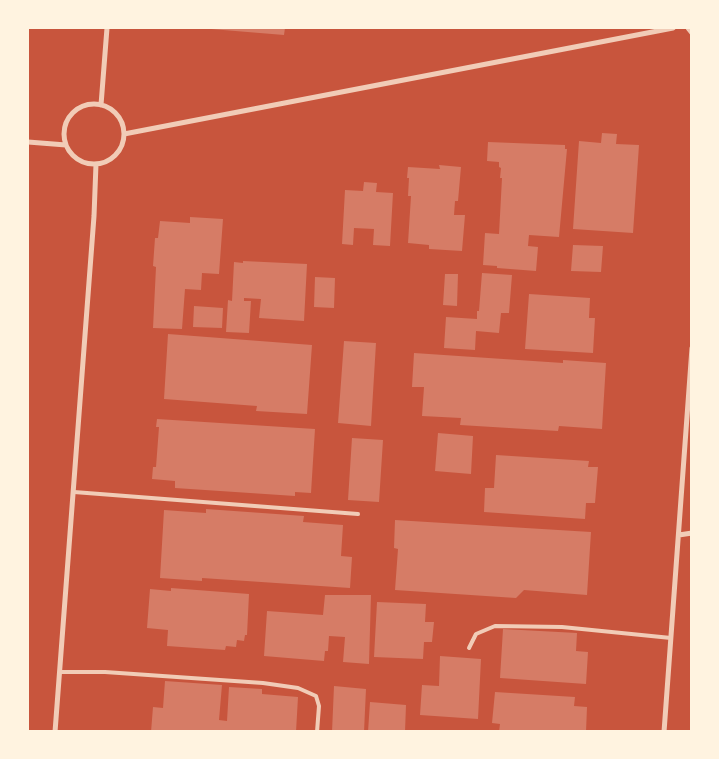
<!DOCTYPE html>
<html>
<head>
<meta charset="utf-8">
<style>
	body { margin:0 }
	#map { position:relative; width:719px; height:759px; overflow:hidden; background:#c8553d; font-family:Figtree,sans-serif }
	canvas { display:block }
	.frame { position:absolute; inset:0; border:29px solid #fff3e0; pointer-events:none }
</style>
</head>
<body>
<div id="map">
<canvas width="719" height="759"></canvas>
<div class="frame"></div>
</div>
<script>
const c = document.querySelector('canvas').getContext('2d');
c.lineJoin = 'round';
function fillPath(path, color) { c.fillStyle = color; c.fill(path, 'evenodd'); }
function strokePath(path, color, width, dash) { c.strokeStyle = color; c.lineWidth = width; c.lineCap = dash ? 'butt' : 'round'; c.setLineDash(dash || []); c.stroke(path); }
fillPath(new Path2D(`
	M211,28H285L284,35L211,29Z
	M602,133L617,134L616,144L639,145L633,233L573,229L579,141L601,143Z
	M488,142L565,145V149H567L559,237L529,235L528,246L538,247L536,271L497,268V266L483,265L485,233L499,234L502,178H500L501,168L499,167V162L487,161Z
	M439,165L461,167L458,201H455L454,215H465L462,251L429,249V245L408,243L411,196H408L409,178H407L408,167L440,169Z
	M364,182L377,183L376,192L393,193L390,246L373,245L374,229L354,228L353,245L342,244L345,190L363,191Z
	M190,217L223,219L219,274L202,273L201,290L185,289L182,329L153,328L156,267L153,266L155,238H158L160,221L190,223Z
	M573,245L603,246L601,272L571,271Z
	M243,261L307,264L304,321L259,318L261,299L244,298V301H251L249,333L226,332L228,300L232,301L234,262L243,263Z
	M482,273L512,275L509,313H501L499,333L476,331L475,350L444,348L446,317L477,319V311H479Z
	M445,274H458L457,306L443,305Z
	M315,277L335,278L334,308L314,307Z
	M529,294L590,298L589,318H595L593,353L525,349Z
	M194,306L223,308L222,328L193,327Z
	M168,334L312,345L307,414L256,411L257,406L164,399Z
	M344,341L376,343L371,426L338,423Z
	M414,353L563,363V360L606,363L602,429L559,426L558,431L460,425L461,418L422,416L424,387H412Z
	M157,419L315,429L311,493L295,492V496L175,488V481L152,479L153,467H156L159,427H156Z
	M438,433L473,436L471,474L435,471Z
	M352,438L383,440L379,502L348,500Z
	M496,455L589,461L588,467H598L595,503H586L585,519L484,512L485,488H494Z
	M206,509L304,516L303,522L343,525L341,556L352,557L350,588L202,578V581L160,578L164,510L206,513Z
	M395,520L591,532L587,595L524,590L516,598L395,590L398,549L394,548Z
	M171,588L249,594L247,635H245L244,641L237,640L236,647L226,646L225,650L167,646L168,630L147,628L150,589L171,591Z
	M325,595H371L369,664L343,662L345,637L329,636L328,651H325L324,661L264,656L267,611L323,615Z
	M377,602L426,604L425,622H434L432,642H424L423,659L374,657Z
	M503,629L577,633L576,651L588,652L586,684L500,678Z
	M440,656L481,659L478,719L420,715L422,685L439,686Z
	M165,681L222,685L219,720L227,721L229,687L262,689V694L298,697L296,732H151L153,707L163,708Z
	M334,686L366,689L364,732H332Z
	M495,692L575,697L574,706L587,707L586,732H499L500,724L492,723Z
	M370,702L406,705L405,732H368Z`), '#d67c66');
strokePath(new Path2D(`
	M74,492L358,514
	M469,648L476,634L495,626L562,627L671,638
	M60,672H105L263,683L298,688L316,696L319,706L317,732`), '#f1ccb7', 4);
strokePath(new Path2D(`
	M688,28L692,33
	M64 134a30 30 0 1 1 60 0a30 30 0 1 1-60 0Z
	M101,105L107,28
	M124,134L673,28
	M28,142L66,145
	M679,535L692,533
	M55,732L94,216L96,164
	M664,732L692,348`), '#f1ccb7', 5);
</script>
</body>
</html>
